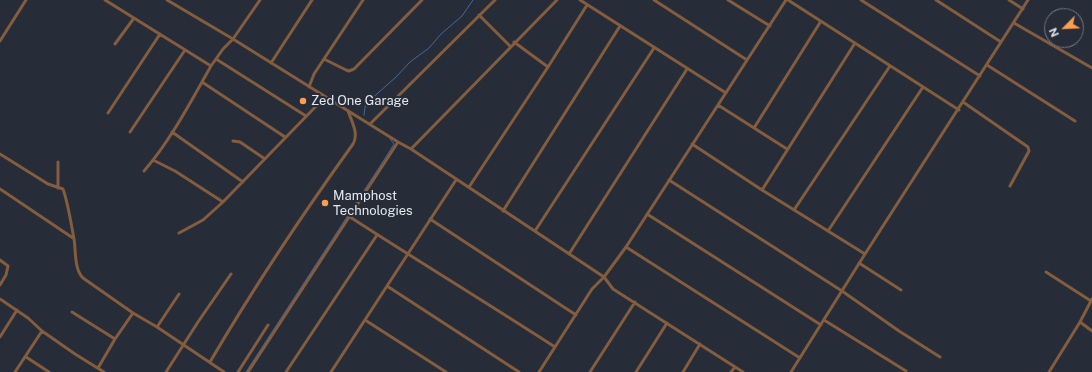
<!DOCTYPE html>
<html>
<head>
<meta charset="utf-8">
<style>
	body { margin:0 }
	#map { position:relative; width:1092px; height:372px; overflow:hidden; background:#262d38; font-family:"Public Sans",sans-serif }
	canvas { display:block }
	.north { position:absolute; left:1044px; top:8px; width:40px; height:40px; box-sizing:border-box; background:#262d38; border:1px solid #727781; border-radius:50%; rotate:246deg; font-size:11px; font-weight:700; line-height:16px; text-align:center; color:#e3e7ef }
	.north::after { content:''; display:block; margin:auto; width:14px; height:18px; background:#fc9d52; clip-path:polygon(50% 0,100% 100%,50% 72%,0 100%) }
</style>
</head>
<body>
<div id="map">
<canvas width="1092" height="372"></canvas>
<div class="north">N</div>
</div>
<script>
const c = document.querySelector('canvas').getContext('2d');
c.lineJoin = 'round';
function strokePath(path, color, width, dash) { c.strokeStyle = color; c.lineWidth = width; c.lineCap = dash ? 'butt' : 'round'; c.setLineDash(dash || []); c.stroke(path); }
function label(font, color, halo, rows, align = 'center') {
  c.font = font + ' "Public Sans",sans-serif'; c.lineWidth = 4; c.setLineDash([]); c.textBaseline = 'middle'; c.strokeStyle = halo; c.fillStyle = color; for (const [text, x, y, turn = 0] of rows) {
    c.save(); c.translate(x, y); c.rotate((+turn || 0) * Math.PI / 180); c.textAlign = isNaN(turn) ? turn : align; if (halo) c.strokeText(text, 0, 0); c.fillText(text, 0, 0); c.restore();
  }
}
strokePath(new Path2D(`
	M364,115L365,107L369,101L396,77L410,62L429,48L441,34L462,16L473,0
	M246,372L384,160L394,144L390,139`), '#48679c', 1);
strokePath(new Path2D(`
	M105,0L211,66L223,49L233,39L260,0
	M167,0L233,39L398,142L411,149L604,277L613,289L743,372
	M580,0L726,93
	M654,0L747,60
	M728,0L770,26
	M788,0L959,110
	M861,0L980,76
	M936,0L1001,42
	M1009,0L1023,9
	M479,15L510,46
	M1014,23L1092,68
	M0,41L26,0
	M514,42L548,67
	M115,44L134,18
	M216,59L306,116
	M324,59L346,70L349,71L354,69L422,0
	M271,63L312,0
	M987,65L1075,121
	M202,82L285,137
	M309,87L314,74L363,0
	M963,102L1028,147L1029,151L1010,186
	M718,105L787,149
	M108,113L160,34
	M370,124L495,0
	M754,128L821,21
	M130,132L185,50
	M172,132L243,182
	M233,141L240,142L265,159
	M692,144L762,190L865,254
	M411,149L557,0
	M0,154L48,184L63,189C68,203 71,223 74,239C76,251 74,269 83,278L133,313L157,327L224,372
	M153,160L175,171L223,202
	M144,171C171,140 191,101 211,66
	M669,180L842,291L899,331L940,357
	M469,187L548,67L587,5
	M58,188V162
	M0,189L73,238
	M762,190L855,43
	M794,210L890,66
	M503,211L620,26
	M647,214L821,325
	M350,217C418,261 487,303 555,347
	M430,219L576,315
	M535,231L654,48
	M828,231L923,87
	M179,233L203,220L223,202L325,97
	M626,247L800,358
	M569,254L687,69
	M0,260L8,266L6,275L0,285
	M859,263L901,290
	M1046,272L1091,301
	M387,286L519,372
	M0,299L28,318L42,331L75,354L104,372
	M72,312L115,339
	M365,320L446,372
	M824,320L906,371
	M1080,322L1092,331
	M157,327L179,294
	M0,337L17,310
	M26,357L49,372
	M210,362C254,287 302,215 353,144C359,134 352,122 348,111
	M98,368L115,339L133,313
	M15,372L42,331
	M166,372L198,322L231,274
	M238,372L268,325
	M248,372L398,142
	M286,372L377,235
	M331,372L456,180
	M539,372L592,289L604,277L626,247L786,0
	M590,372L635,302
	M636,372L667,323
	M683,372L700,344
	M731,372L735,367
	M791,372L865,254L1028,0
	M1049,372L1080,322L1092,299`), '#845c3e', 3);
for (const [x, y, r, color] of [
	[303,101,4,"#fc9d52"],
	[325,203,4,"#fc9d52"]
]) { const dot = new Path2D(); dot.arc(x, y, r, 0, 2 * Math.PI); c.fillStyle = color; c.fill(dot); strokePath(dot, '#262d38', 1.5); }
label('13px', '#e3e7ef', '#262d38', [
	["Zed One Garage",311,101],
	["Mamphost",333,196],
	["Technologies",333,211]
], 'left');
</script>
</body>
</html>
